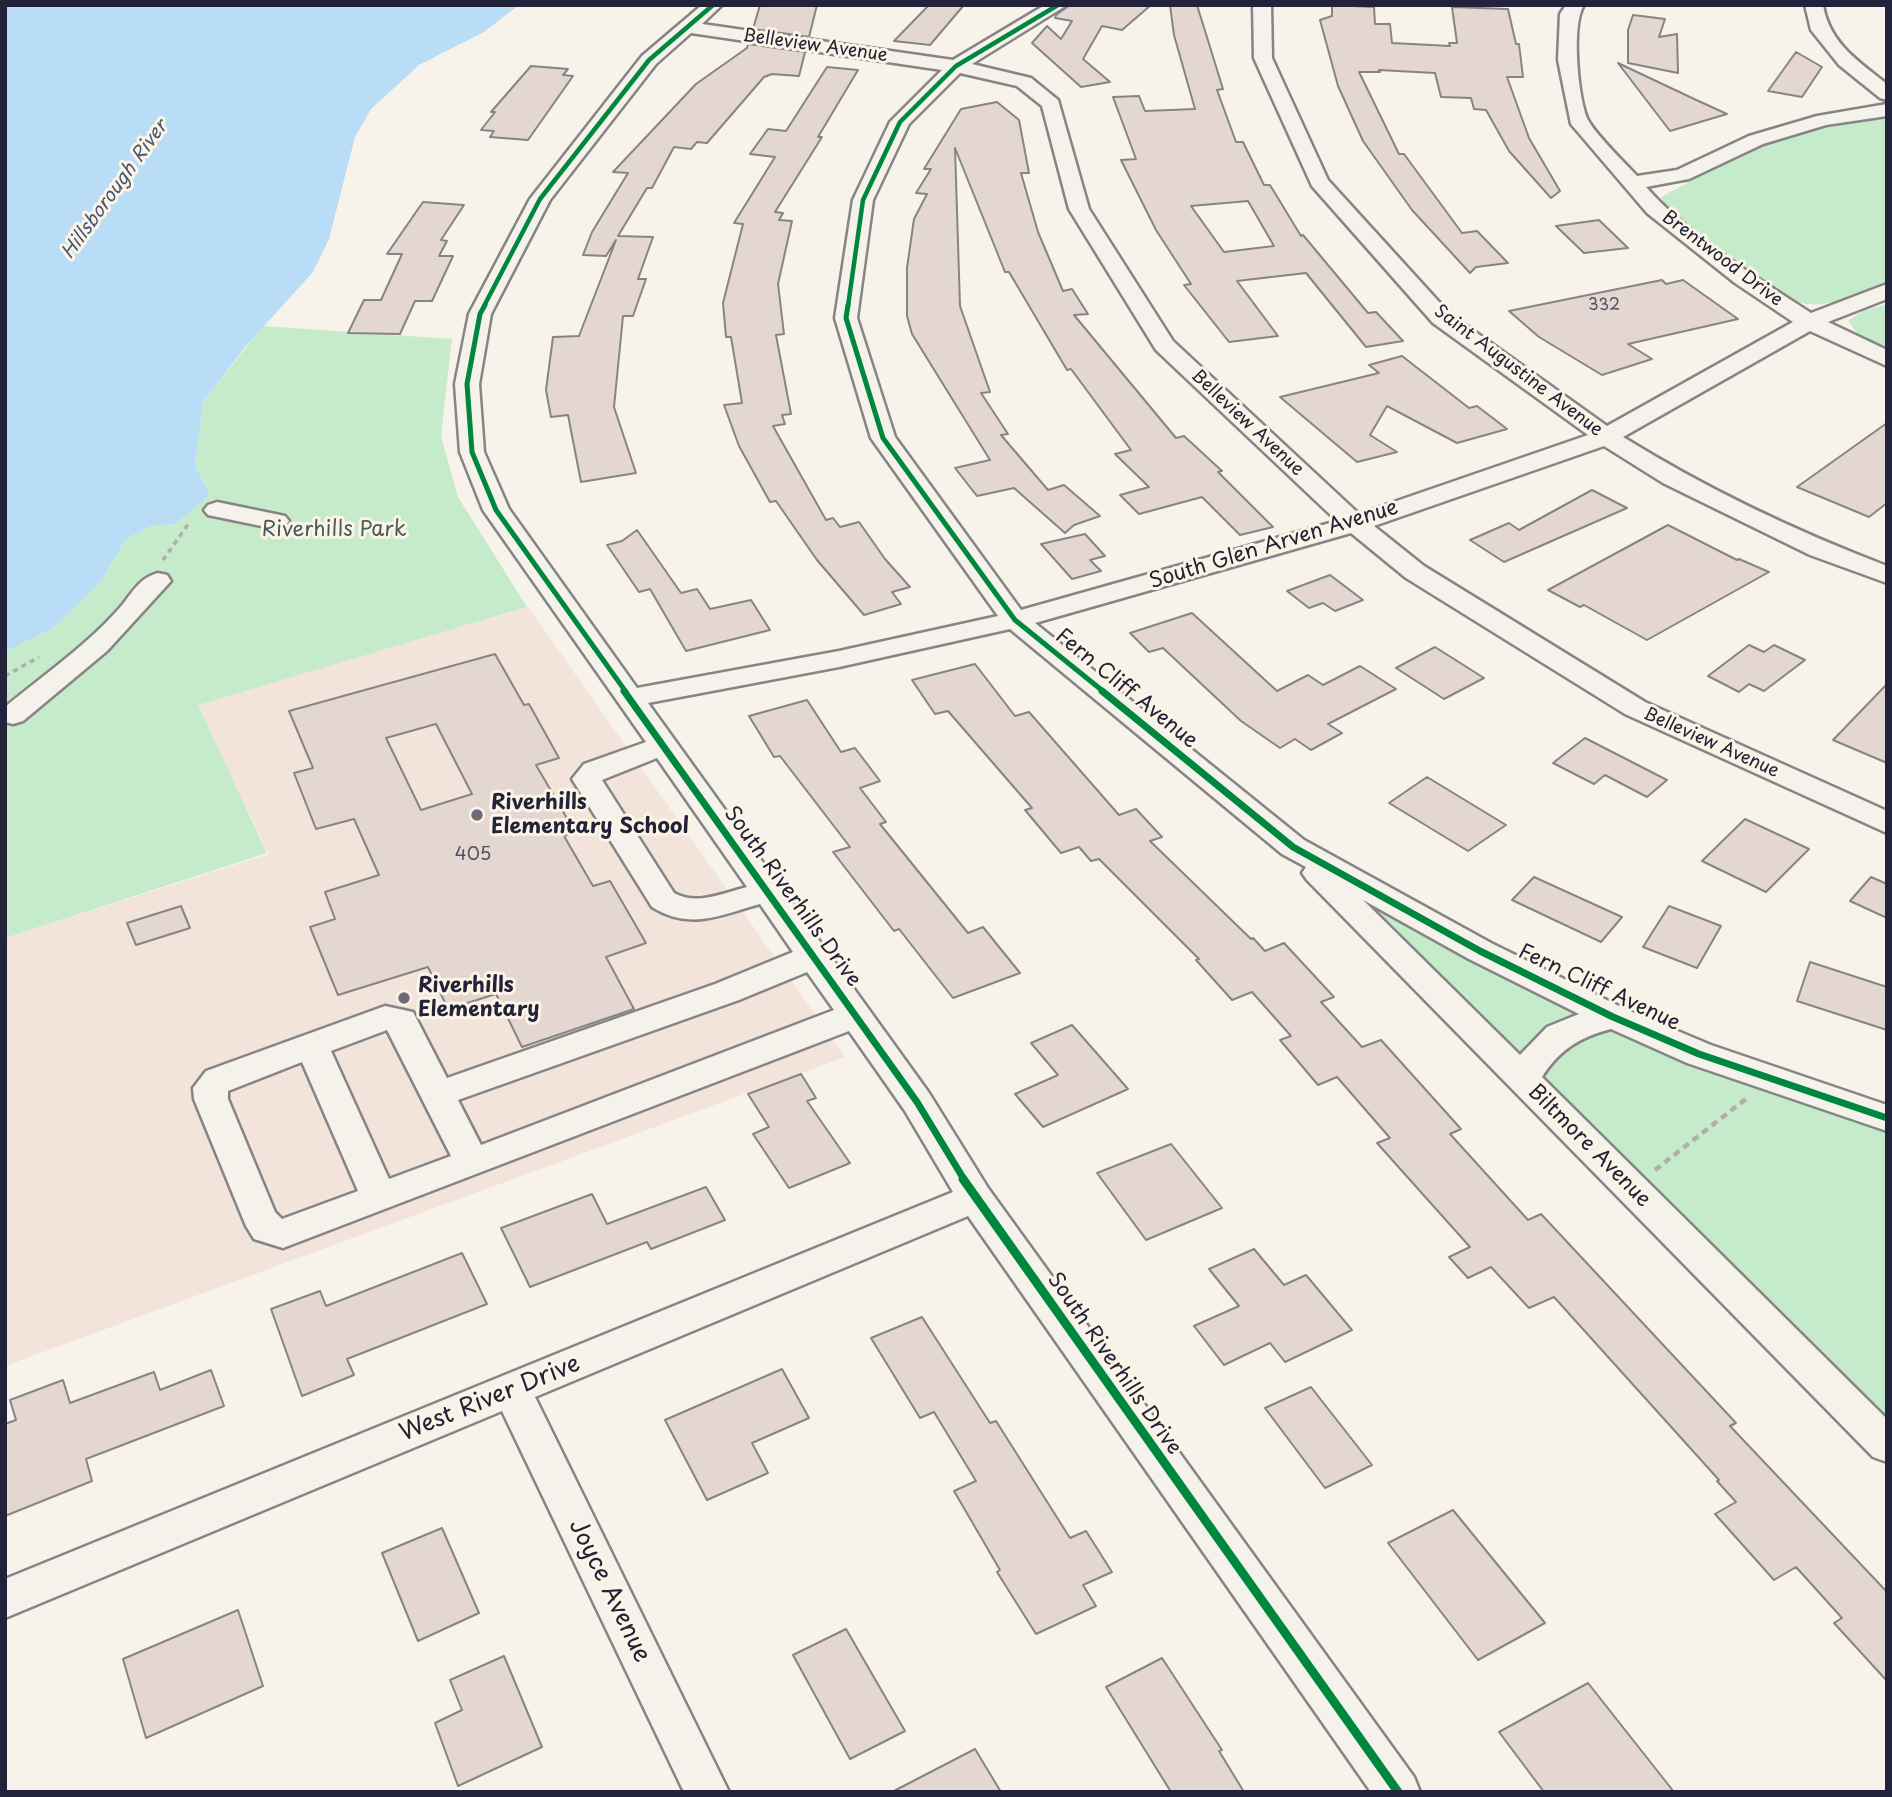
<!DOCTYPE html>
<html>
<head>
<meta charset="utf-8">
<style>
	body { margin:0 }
	#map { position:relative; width:1892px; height:1797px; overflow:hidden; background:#f7f3ea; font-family:"Playpen Sans",sans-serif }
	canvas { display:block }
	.frame { position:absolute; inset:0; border:7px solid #22223b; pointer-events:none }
</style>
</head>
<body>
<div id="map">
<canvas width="1892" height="1797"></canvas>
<div class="frame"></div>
</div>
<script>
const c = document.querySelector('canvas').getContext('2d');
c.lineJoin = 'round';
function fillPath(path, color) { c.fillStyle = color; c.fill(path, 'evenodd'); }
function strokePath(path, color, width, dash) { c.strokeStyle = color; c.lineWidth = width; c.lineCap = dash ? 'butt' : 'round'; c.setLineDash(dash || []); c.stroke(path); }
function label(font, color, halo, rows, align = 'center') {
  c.font = font + ' "Playpen Sans",sans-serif'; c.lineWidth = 6; c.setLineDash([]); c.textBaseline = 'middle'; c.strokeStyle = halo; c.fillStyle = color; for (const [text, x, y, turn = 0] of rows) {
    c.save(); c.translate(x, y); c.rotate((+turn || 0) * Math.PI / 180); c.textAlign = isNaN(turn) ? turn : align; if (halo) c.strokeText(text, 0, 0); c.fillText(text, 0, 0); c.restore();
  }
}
fillPath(new Path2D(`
	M528,607L845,1057L5,1366V938L269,854L196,705Z`), '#f2e4db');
fillPath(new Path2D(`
	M1887,115V288C1866,294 1822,309 1802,303C1772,294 1671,224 1661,197C1693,181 1722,160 1756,147C1798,131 1843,123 1887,115Z
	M1887,304V352L1857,333L1848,321L1863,311Z
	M263,326L452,339L441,436L458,497L527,607L198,705L267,853L5,938V652L53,628L100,583L126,539L151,526L175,524L210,495L195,466L203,402Z
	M1338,880L1621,1029L1761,1090L1887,1129V1419L1555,1089Z`), '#c6ebcb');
fillPath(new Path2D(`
	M5,5H519L484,32L419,65L371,109L355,137L329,239L313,272L246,346L203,402L195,466L210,495L175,524L151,526L126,539L100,583L53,628L5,652Z`), '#b9dcf7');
const building = new Path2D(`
	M760,5H817L809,37L753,29Z
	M929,5H964L930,45L894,41Z
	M1070,5H1151L1122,30L1102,26L1083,59L1110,82L1081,87L1032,43L1047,26L1061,39L1072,21L1055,18L1056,15Z
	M1170,5H1197L1223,89L1217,90L1236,142H1243L1264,185H1270L1301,236L1303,235L1368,313L1376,312L1403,341L1366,347L1306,273L1237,281L1278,336L1229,342L1184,285L1191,284L1156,230L1121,160L1136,159L1113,97L1139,96L1145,111L1195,109L1174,35ZM1248,201L1274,246L1224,252L1191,206Z
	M1332,5L1374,7L1375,24H1390L1392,43L1450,46L1449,43H1457L1452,7L1508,9L1516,44H1519L1523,77H1507L1529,138L1560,191L1551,198L1509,151L1486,110L1474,109L1471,98L1441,97L1435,73L1379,70L1380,72H1359L1399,154H1404L1462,233L1477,231L1508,263L1476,267L1470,273L1412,210L1363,141L1338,86L1320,20L1332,16Z
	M1633,15L1665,19L1659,37L1677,34L1678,73L1628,63V30Z
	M748,44L805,52L799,76L772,74L764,77L707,143L697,142L691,149L674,147L652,188H647L618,236L653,237L638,279H646L633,316H623L614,407L636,473L581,482L568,415L551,417L546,390L553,337L579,336L616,240L606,256L583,255L592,232L628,173L613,172L696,84L747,48Z
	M1796,52L1822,67L1802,97L1768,91Z
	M1618,63L1692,98L1727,114L1670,131Z
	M531,66L568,69L563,75L573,76L528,140L490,137L494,131L481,130L495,112H491Z
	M827,67L858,70L818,137H822L775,212L783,213L779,220L792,221L778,284L784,334L776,335L791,414L782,415L785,424L773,426L826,520L833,518L840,527L859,522L885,559L910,587L892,592L901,604L864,615L817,560L776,501L770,502L739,446L724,405L742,403L731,337H726L723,303L743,224L734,223L775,157L750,154L768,129L786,131Z
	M997,102L1019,120L1029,173H1021L1038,232L1063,291L1072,289L1088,314L1074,315L1176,438L1184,436L1222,471L1218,472L1273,527L1240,535L1202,497L1139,514L1120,495L1149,487L1115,454L1131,450L1071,369L1067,370L1009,272H1005L955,148L960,306L990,392L981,393L1008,434L1001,435L1048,490L1064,485L1100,516L1074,525L1065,533L1014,488L977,496L955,468L990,460L912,334L907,316V268L914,219L927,194L916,193L931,169H924L961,109Z
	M423,202L464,205L441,240L447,241L439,256H453L432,301H415L400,334L348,333L364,300H381L402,254H387Z
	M1599,220L1628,248L1584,253L1556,226Z
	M1662,280L1666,284L1683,280L1738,319L1628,344L1652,359L1602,375L1539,337L1509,311Z
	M1402,356L1469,408L1477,406L1507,429L1457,443L1387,406L1370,435L1397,452L1357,462L1280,397L1379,373L1369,365Z
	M1887,423V503L1869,517L1797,487Z
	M1592,490L1627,508L1504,562L1470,540L1509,523L1519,530Z
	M1668,525L1737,560L1739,559L1769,572L1647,640L1584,605L1580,607L1548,590Z
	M637,530L681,593L697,589L710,609L751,600L770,630L686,651L650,589L639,592L607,545L622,541Z
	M1085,534L1105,556L1090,560L1101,571L1072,579L1041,544Z
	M1330,575L1363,600L1335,611L1323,603L1309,608L1287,591Z
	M1192,613L1277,691L1308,675L1323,685L1360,666L1396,689L1328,724L1342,733L1311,750L1295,739L1280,748L1241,721L1163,648L1149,652L1130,633Z
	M1749,645L1764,652L1774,645L1805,660L1764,691L1749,684L1739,692L1708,676Z
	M1435,647L1484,678L1444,699L1396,668Z
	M495,654L524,705L529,704L559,758L536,765L575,832L564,836L593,886L610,881L646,943L606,957L634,1009L522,1047L496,994L448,1009L428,967L338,995L310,927L335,919L325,892L379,875L354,819L316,829L294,773L313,768L289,711ZM436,724L472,794L421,810L386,738Z
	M975,664L1015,716L1029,712L1119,815L1136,809L1162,837L1150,841L1251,939L1253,938L1265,951L1284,943L1334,997L1321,1002L1362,1047L1381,1040L1461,1129L1450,1134L1528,1220L1541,1214L1736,1423L1730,1426L1887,1592V1681L1834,1623L1842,1618L1796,1567L1774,1580L1715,1514L1736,1502L1717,1481L1719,1480L1554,1297L1529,1308L1491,1267L1468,1278L1449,1257L1470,1247L1377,1143L1390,1138L1337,1077L1318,1085L1280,1040L1291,1036L1252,992L1232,1000L1196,960L1199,959L1099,859L1091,861L1079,847L1061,853L1025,810L1032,808L948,711L935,714L912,680Z
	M1887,684V763L1833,740Z
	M807,700L841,752L855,748L880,781L860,788L886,822L880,824L968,933L983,927L1020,973L953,998L899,929L894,931L833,852L850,847L780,756L774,757L749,716Z
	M1585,738L1667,780L1647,797L1605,775L1594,784L1553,763Z
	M1427,777L1506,825L1468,851L1389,803Z
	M1745,819L1809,849L1766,892L1702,861Z
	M1534,877L1622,917L1601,942L1512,900Z
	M1871,877L1887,884V918L1850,901Z
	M181,906L190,928L136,945L127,923Z
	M1669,906L1721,926L1697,968L1643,947Z
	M1810,962L1887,987V1030L1797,1001Z
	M1072,1025L1128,1089L1043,1127L1015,1094L1058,1075L1031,1043Z
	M801,1074L816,1098L807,1101L850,1163L789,1188L753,1134L769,1127L748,1094Z
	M1171,1144L1222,1208L1146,1240L1097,1173Z
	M706,1187L725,1220L651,1249L647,1242L530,1287L501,1228L592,1194L607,1224Z
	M1254,1249L1284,1285L1306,1275L1352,1330L1285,1362L1270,1343L1224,1365L1194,1326L1239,1306L1209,1269Z
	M462,1253L487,1304L347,1359L354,1375L302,1396L271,1309L320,1291L326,1306Z
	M922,1317L990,1423L996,1421L1070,1538L1086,1531L1112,1572L1083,1585L1096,1606L1036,1634L997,1572L1000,1570L954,1491L976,1481L934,1412L920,1418L871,1338Z
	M782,1369L809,1418L752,1443L768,1473L707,1500L665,1420Z
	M211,1370L224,1406L86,1459L92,1481L5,1516V1424L16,1420L10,1400L63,1380L70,1403L154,1372L160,1390Z
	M1311,1387L1372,1465L1325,1488L1265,1408Z
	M1453,1510L1545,1623L1478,1660L1388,1543Z
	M442,1528L479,1613L418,1641L382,1553Z
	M238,1610L263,1686L146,1738L123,1659Z
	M846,1629L905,1731L850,1759L793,1655Z
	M504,1656L542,1747L458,1786L435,1723L462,1710L450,1680Z
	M1162,1658L1222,1750L1219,1751L1244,1792H1171L1106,1687Z
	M1588,1683L1674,1792H1544L1499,1732Z
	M975,1749L1001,1792H892Z`);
fillPath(building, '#e4d7d2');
strokePath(building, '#868485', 2);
const minor = new Path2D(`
	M702,5H722L702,24L953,60L1045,5H1067L972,64L1031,78L1058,100L1089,209L1173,341L1359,514L1588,435L1433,323L1312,186L1254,58L1253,5H1271L1272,58L1328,180L1449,313L1607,426L1793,322L1735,283L1647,213L1571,124L1558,60L1560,14L1566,5H1584C1571,25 1578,95 1587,118C1593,132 1625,163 1637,176L1677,170L1749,136L1817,116L1887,104V116L1826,125L1763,144L1689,179L1646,187C1688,235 1757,278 1811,313L1887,284V299L1828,322L1887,350V366L1810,331L1623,437C1707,489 1795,531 1887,566V583L1810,555L1663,483L1604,446L1374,526L1424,566L1645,702L1887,811V833L1625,714L1406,578L1351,533L1035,623L1304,840L1491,943L1625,1009L1711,1045L1887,1105V1131L1687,1063L1611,1029C1580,1037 1559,1050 1542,1077L1887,1419V1462L1873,1457L1307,880L1302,873L1306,867L1282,854L1010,629L839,667L648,703L929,1093L988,1188L1414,1777L1420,1792H1371L968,1216L535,1397L729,1792H684L502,1411L5,1618V1579L953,1192L905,1111L849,1031L283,1248L254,1239L246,1226L194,1099L193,1088L206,1071L385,1006L413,1012L447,1078L715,984L793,952L760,904C720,915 691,931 652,907L572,779L584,764L646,742L483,510L460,452L455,384L469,314L530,199L642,56ZM691,33L942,70L890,122L853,200L835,318L871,438L998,616L839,651L637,688L509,509L484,452L479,384L491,314L550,200L656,64ZM960,73L1017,86L1042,106L1069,209L1156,350L1337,521L1021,610L895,437L857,318L873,200L909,124ZM657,758L747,887C723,893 697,906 674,893L602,780ZM1363,900L1469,959L1579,1014L1547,1027L1520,1055ZM807,972L834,1010L481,1145L458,1100L739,1000ZM387,1030L451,1156L389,1179L331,1051ZM302,1062L358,1191L282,1219L275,1212L228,1099V1091Z
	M1805,5H1823C1829,43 1859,62 1887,84V100L1880,98L1839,65L1811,30Z
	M217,502L285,516L289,521L285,526L276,529L208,515L204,510L208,505Z
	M158,573L167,575L171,581L107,651L23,721L13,724L5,722V707C45,674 90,643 123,604C134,590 140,578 158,573Z`);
strokePath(minor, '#868485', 5);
strokePath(new Path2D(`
	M163,560L189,523
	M5,676L39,657`), '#b0aead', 3.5, [5, 4.5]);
strokePath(new Path2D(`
	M1655,1170L1747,1098`), '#b0aead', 4.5, [7, 5]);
fillPath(minor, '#f5f2ec');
strokePath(new Path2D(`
	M484,306L540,199L649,60L713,5
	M848,306L863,200L900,122L956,66L1058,5`), '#00873e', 4.5);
strokePath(new Path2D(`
	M485,305L480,314L467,384L472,452L496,510L626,692
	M848,305L846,318L883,438L1015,620L1104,692`), '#00873e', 5);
strokePath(new Path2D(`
	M624,691L917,1102L965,1181
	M1102,691L1293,847L1480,951L1613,1017L1699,1054L1887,1118`), '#00873e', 7);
strokePath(new Path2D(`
	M963,1179L1398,1792`), '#00873e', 9);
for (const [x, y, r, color] of [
	[477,815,7,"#6d6b78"],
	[404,998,7,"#6d6b78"]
]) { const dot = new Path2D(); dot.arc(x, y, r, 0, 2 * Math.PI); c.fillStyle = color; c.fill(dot); strokePath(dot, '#fcf5e5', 2.5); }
label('16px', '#524f61', null, [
	["332",1604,306]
]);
label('18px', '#22223b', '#fcf5e5', [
	["Belleview Avenue",815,46,8],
	["Brentwood Drive",1722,259,37],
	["Saint Augustine Avenue",1518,371,37],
	["Belleview Avenue",1247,423,43],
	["Belleview Avenue",1711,743,24]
]);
label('18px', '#524f61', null, [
	["405",473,855]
]);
label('italic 19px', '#475775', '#fcf5e5', [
	["Hillsborough River",115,190,-54]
]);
label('21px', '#475c5f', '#fcf5e5', [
	["Riverhills Park",334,530]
]);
label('21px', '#22223b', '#fcf5e5', [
	["South Glen Arven Avenue",1274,545,-17],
	["Fern Cliff Avenue",1126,689,39],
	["South Riverhills Drive",792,897,54],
	["Fern Cliff Avenue",1599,988,25],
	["Biltmore Avenue",1589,1146,45],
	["South Riverhills Drive",1114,1364,55]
]);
label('bold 21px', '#22223b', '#fcf5e5', [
	["Riverhills",491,803],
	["Elementary School",491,827],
	["Riverhills",418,986],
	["Elementary",418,1010]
], 'left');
label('24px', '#22223b', '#fcf5e5', [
	["West River Drive",490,1399,-22],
	["Joyce Avenue",609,1591,64]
]);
</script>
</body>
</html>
